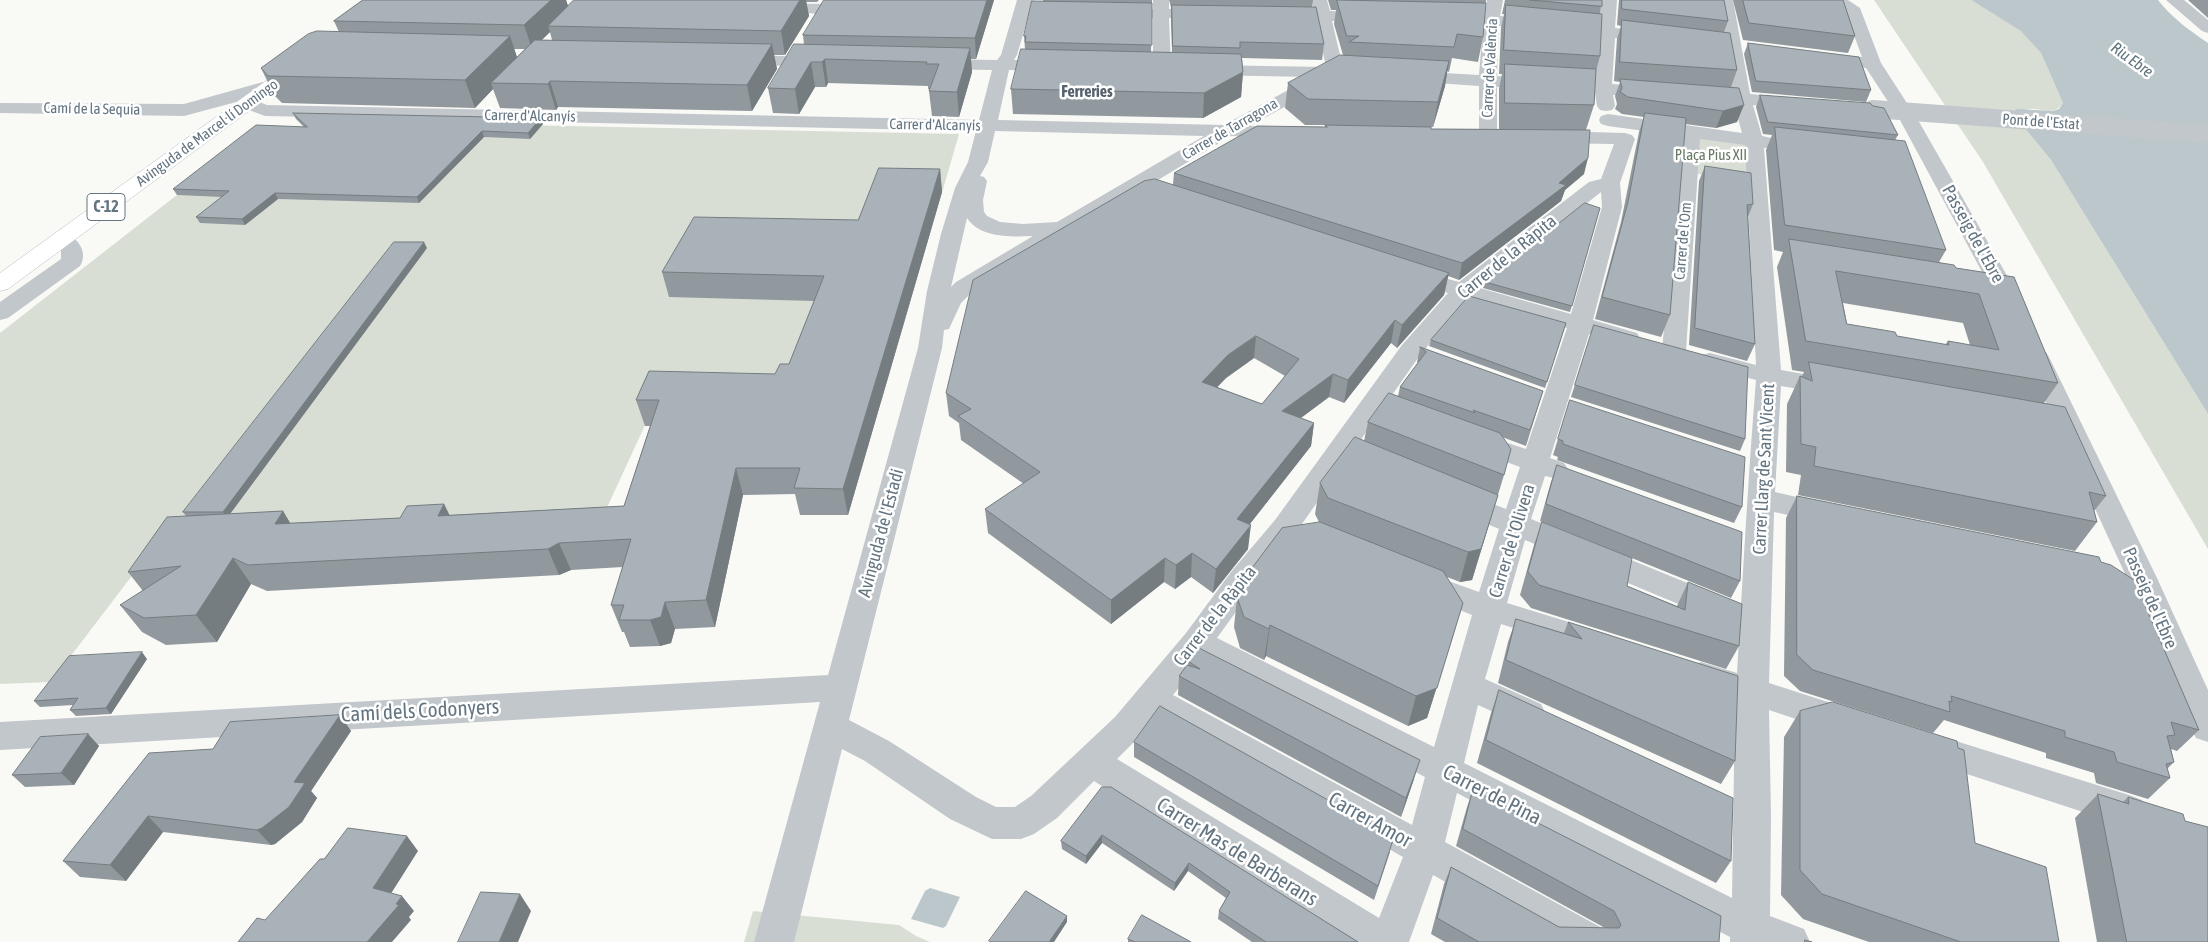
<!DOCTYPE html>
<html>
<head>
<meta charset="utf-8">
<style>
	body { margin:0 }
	canvas { display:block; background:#f9f9f6 }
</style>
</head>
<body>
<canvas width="2208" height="942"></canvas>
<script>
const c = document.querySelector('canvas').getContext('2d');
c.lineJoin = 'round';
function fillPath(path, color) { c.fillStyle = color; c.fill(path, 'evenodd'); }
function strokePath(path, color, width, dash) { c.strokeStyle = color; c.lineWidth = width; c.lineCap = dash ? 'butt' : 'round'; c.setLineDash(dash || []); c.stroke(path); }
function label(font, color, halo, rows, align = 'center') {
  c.font = font + ' "Asap Condensed",sans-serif'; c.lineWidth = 5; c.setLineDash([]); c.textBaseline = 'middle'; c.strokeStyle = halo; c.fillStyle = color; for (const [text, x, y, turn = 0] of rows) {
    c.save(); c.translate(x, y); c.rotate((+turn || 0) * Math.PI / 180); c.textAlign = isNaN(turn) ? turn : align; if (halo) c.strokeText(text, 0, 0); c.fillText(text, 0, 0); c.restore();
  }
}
fillPath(new Path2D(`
	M1874,0H1971L2022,31L2041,53L2063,103C2055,115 2046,110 2034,109C2028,108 2020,113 2014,115L2051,160L2208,414V549L1983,162Z
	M470,124L959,134L881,403L658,397L605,512L163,535L51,682L0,684V333L259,131Z
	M1691,131L1754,141L1756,180L1688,173Z
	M753,911L899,925L916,936L930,942H744Z`), '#d9ded5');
fillPath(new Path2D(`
	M1971,0H2158C2172,18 2189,30 2208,43V414L2051,160L2014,115L2016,109L2053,111L2059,109L2063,103L2041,53L2021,31Z
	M930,888L960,897L946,926L943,928L911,919L925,891Z`), '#bbc7cb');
const major = new Path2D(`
	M301,59L307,60L310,64L307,68L8,289L0,291V273L295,60Z`);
strokePath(major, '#b6bbbf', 1);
fillPath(new Path2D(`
	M1017,0H1033L1017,55L1014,60L1053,61L1059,62L1062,66L1059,70L1053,71L1009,70L998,120L1224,125L1312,77L1206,75L1200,74L1197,70L1200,66L1206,65L1326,67L1316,21L1275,18L1273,15L1275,12L1314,11L1311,0H1327L1330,11L1373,12L1379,14L1381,17L1379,20L1373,22L1332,21L1343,68L1351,69L1354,73L1351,77L1327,78L1329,80L1326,84L1250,126L1293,128L1295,132L1293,136L1286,138L1231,136L972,292L961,303L949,329L944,330L942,348L849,720L889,741L976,797L996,807H1015L1031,796L1115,717L1186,633L1231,572L1275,520L1402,345L1448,293L1440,291L1437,286L1440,281L1448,279L1459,282L1589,182L1601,179L1614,144L1551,143L1544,141L1541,137L1544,133L1551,131L1625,133L1632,135L1635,139L1620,183L1622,207L1593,320L1637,333L1640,338L1637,343L1628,345L1589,334L1550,458L1564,463L1568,469L1564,475L1554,478L1545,476L1531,519L1729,600L1733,608L1729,616L1718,620L1707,616L1525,540L1507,603L1611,635L1616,644L1611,653L1600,656L1501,624L1485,679L1541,704L1546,714L1541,724L1529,728L1478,705L1464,763L1732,898L1735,699L1689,684L1685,675L1689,666L1701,662L1737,673C1743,575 1748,478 1756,380L1701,365L1698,360L1701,355L1710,353L1756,365L1745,145L1700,139L1686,351L1683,356L1674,358L1665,356L1662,351L1681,136L1608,126L1601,124L1599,120L1601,116L1608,114L1742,133L1734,104L1699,100L1696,96L1699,92L1705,91L1732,93L1717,0H1733L1750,94L1794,98L1800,99L1803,103L1800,107L1794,108L1753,105L1762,136L1777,139L1780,143L1777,147L1764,148L1781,370L1843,381L1847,387L1843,393L1834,395L1781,386L1775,492L1840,507L1844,514L1840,521L1830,524L1774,512L1769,683L1856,711L1861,721L1856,731L1844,735L1769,710L1771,817L1770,916L1804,929L1810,942H1730V937L1457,793L1445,842L1604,929L1610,942H1552L1433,875L1409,942H1347L1094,781L1057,818L1034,834L1021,839H992L950,819L865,761L842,749L794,942H754L820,702L0,750V722L828,675L918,348L927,291L941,234L955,188L968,162L976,131L265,116L241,107L238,103L240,101L184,116L0,113V103L184,104L263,82L269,83L272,87L269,91L249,98L267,105L979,120L992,70L934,69L928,68L925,64L928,60L934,59L997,60L1001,55ZM995,131L1204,136L1057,222L1023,224L1000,222L987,216L984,212L983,200L987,181L984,177L980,176L988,162ZM1601,192L1602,207L1571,314L1480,288ZM967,218C980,238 1011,237 1033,236L956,282L951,287ZM1468,299L1567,328L1526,449L1475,432L1466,435L1462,441L1466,447L1520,467L1506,509L1457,490L1447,493L1443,500L1447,507L1499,529L1479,592L1426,573L1415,576L1411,584L1415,592L1472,615L1434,747L1217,638L1253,588L1295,534L1420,355ZM1202,659L1425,777L1412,825L1173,695ZM1155,717L1403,857L1379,918L1117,759L1139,737Z
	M1153,0H1169V9H1208L1214,11L1216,14L1214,17L1208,19L1169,18L1171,69L1168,73H1156L1153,69V18H1113L1107,16L1105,13L1107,10L1113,8L1153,9Z
	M1487,0H1503L1500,16L1599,26L1601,0H1617L1615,28L1654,32L1660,34L1662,37L1660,40L1654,42L1615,38L1612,84L1655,87L1661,88L1664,92L1661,96L1655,97L1613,95L1615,106L1612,110L1606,111L1600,110L1597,106L1595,93L1497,87V135L1495,139L1488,141L1481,139L1479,135V86L1408,81L1402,80L1399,76L1402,72L1408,71L1479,75L1483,25L1448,24L1442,22L1440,19L1442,16L1448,14L1485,15ZM1499,26L1598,36L1594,83L1497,76Z
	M1827,0H1848L1860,8L1881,63L1918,120L2025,307L2021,312L2013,314L2005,312L2001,307L1900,120L1866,68L1824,63L1818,62L1815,58L1818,54L1824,53L1862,57L1845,11L1830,3Z
	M2166,0H2184L2208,20V33L2202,31Z
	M770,3L824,4L830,6L832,9L830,12L824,14L764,11L762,8L764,5Z
	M739,55L821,57L827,58L830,62L827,66L821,67L733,64L730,60L733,56Z
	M63,233C77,236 89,252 80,266L8,318L0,320V302L61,259V251L52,239L55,234Z
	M2037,350L2046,352L2049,357L2157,578L2208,690V742L2196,738L2191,728L2127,578L2025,357L2028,352Z
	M1930,733L2129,795L2142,800L2147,811L2142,822L2129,827L1918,758L1913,748L1918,738Z`), '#c2c7cb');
fillPath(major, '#fff');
strokePath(new Path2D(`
	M1873,109L2208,134`), '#c2c7cb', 18);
fillPath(new Path2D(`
	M363,0H566L568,6L574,0H819L817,2H806L809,16L785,55H774L777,69L752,111L558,107L556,110L500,108L493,89L475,108L282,103L274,95L261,68L339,32L334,21ZM550,32L552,40H542ZM514,49H525L517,57Z
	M994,0L976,59H971L972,72L959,117L932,116L929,91L930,89H928V86L828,83L826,87H815L799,114L773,113L768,88L804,45L803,35Z
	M1043,0H1152L1151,52H1172L1171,21V7L1169,0H1313L1312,7L1324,44L1322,60L1242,58L1243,72L1241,97L1203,118L1013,114L1011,89L1025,49L1024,36L1043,2Z
	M1328,0H1486L1483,37L1478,62L1452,58L1449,72L1447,71L1445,86L1433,127H1431V129H1499V89L1502,74H1499L1501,28L1504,14H1502L1505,0H1602L1600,13V56L1596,71L1594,105L1586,130L1584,174L1565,190L1561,201L1459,280L1448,276L1444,295L1397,348L1391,343L1344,403L1329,397L1301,418L1314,423L1311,446L1249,525L1248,549L1213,593L1191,577L1175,589L1164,582L1111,624L988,533L985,509L1024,484L961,440L959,423L949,416L946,393L1173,184L1174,173L1325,127V125H1305L1285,108L1288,83L1343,55L1334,24L1336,10H1331ZM1254,358L1285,376L1262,404L1217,387L1226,378Z
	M1619,0H1724L1728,21L1724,32L1737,70L1731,87L1737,122L1716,128L1685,124L1670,315L1661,337L1595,319L1621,222L1639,132L1644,117L1622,114L1615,109L1617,104L1615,96L1620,82L1614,81L1617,39L1621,26L1617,25Z
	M1733,0H1843L1855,36L1848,53L1743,40Z
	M2188,0H2208V18Z
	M1748,43L1871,90L1866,102L1752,92L1744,54Z
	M1760,95L1898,135L1895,140L1946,250L1939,262L1956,268L2014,277L2058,383L2044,403L2106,496L2094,511L2097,522L2075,551L1798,495L1801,475L1786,472L1787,404L1800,376H1802L1804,372L1792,370L1777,267L1783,252L1774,250L1766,150L1772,135L1763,134L1756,107ZM1843,303L1963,323L1970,345L1948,341L1945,345L1897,336L1847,324Z
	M293,113L543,124L530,139L484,137L419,203L278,199L245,225L200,223L196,217L222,197L177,195L173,189L304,127L296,119Z
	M1705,166L1753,204L1748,217L1755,344L1747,361L1689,345L1699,181Z
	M940,169L942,192L848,515H800L795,494L743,495L715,627L675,629L671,643L660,646L630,647L624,632H622L611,605L623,567L571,570L559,575L267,591L251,584L217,642L166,645L142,632L120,605L143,591L128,572L186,516L183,512L427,248L230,514L283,511L290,523L400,518L444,504L449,515L624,506L650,426H645L636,400L775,374L789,364L814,301L669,297L662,272L858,220Z
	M1600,208L1570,312L1483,288L1485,282Z
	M1566,323L1545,388L1429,346L1431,340Z
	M1594,325L1745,439L1740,451L1571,397Z
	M1420,347L1543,391L1526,446L1502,437L1504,475L1472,580L1460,582L1447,577L1454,633L1427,718L1408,726L1266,656L1264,660L1240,648L1234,627L1237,597L1241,591L1243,580L1319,522L1315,514L1320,483L1364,441L1368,422L1398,396L1400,387L1418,363L1417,362Z
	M1570,400L1742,507L1734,523L1557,460L1558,457L1553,455Z
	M1557,465L1740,581L1731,598L1540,521L1551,482Z
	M1797,496L2101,562L2199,730L2177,751L2171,749L2174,762L2167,769L2170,778L2148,799L2096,783L2094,773L2046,758V753L1944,720L1933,733L1800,691L1784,676L1786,518Z
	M1542,522L1627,586L1677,606L1688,582L1739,646L1726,669L1531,608L1520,595L1534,545Z
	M1516,619L1564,633L1568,622L1735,761L1721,784L1498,683L1508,642Z
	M147,659L111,714L76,716L70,710L73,705L40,707L34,701Z
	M1188,661L1414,779L1401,817L1178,695L1179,676L1188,666Z
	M1499,690L1731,861L1716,883L1477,763L1491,713Z
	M1800,711L1975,843L2059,942H1869L1803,919L1781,895L1784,737Z
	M340,715L351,731L311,791L317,798L302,822L275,844L271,845L163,832L126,881L80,877L63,861L213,749Z
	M88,734L99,746L74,785L25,787L12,775Z
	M1134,742L1390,852L1374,900L1134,757Z
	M1102,787L1358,942H1252L1218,919L1219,911L1226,898L1188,871L1174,891L1102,843L1086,864L1062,849L1061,841Z
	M1473,790L1719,942H1445L1431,934L1444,884L1451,867L1559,927L1605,928L1456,846L1467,807Z
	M2098,794L2123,802L2128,797L2185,821L2208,942H2097L2075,818Z
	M1128,939L1191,942H1128Z`), '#91999e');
fillPath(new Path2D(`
	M551,0H566L570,12L548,26L550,32L532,49L524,25Z
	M800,0H806L809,16L785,55L781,31Z
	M987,0H994L976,59L975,38Z
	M510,36L519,63L491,83L493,89L475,108L465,80Z
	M772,44L777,69L752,111L747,85Z
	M970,48L972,72L959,117L957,92Z
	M825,59L828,83L826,87L822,62Z
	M1449,61L1445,86L1433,127L1438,102Z
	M811,62L815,87L799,114L795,89Z
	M1243,72L1241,97L1203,118L1204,93Z
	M550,81L558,107L556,110L548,84Z
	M1744,105L1737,122L1716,128L1723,111Z
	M541,118L543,124L530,139L528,133Z
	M482,131L484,137L419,203L417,197Z
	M1588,158L1584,174L1565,190L1561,201L1459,280L1462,263Z
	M940,169L942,192L848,515L843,489Z
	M275,193L278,199L245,225L242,219Z
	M424,242L427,248L227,518L223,512Z
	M1449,273L1444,295L1397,348L1402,325Z
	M1395,320L1391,343L1344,403L1348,380Z
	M1256,336L1254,358L1226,378L1200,405L1202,382L1228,355Z
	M1333,374L1329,397L1279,434L1282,411Z
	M1314,423L1311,446L1235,543L1237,519Z
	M736,468L743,495L715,627L706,600Z
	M1498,495L1472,580L1460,582L1468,552Z
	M444,504L457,530L438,516Z
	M283,511L299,538L275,524Z
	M1251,525L1248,549L1213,593L1216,569Z
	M559,543L571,570L559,575L548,549Z
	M1192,553L1191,577L1175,589L1176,565Z
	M233,558L251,584L217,642L196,615Z
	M1165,558L1164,582L1111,624V600Z
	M665,602L675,629L671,643L660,646L650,620Z
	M1463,603L1427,718L1408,726L1416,696Z
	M1270,625L1266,656L1264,660L1269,629Z
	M142,652L147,659L111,714L106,708Z
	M340,715L351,731L311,791L317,798L302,822L275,844L271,845L257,830L294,782Z
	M88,734L99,746L74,785L61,773Z
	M1420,760L1414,779L1401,817L1406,798Z
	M148,816L163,832L126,881L110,865Z
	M1102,835V843L1086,864V856Z
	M407,836L418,851L385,903L373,888Z
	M1189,863L1188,871L1174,891L1175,883Z
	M520,894L531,911L518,942H499Z
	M402,896L414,911L409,917L411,920L392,942H367Z
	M1067,916V922L1054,942H1049Z`), '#767d81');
const building = new Path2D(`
	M363,0H551L524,25L334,21Z
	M574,0H800L781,31L548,26Z
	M824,0H987L975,38L803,35Z
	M1337,0L1486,3L1483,37L1457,34L1454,47L1349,42L1359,36H1347Z
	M1530,0H1602V6Z
	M1622,0H1724L1728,21L1622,9Z
	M1743,0H1843L1855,36L1749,23Z
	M1032,1L1152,3V45L1025,42L1026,36H1024Z
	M1172,5L1316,7L1324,44L1240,42V48L1173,46Z
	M1506,5L1602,14L1600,56L1504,50Z
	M1622,20L1730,33L1737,70L1620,62Z
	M317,31L510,36L465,80L268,76L261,68L308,34Z
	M535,40L772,44L747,85L550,81L548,84L491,83Z
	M1748,43L1859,57L1871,90L1756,81Z
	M794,44L970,48L957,92L929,91L939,64H926L927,62L825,59L822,62H811L795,89L768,88Z
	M1021,49L1241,54L1243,72L1204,93L1011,89Z
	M1340,55L1449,61L1438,102L1308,99L1288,83Z
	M1505,64L1596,69L1594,105L1505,103Z
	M1620,79L1739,88L1744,105L1723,111L1628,97L1620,92L1622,88Z
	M1760,95L1870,103L1873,106L1884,108L1898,135L1768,122Z
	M293,113L541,118L528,133L482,131L417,197L275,193L242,219L196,217L229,191L173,189L256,125L307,127Z
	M1645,113L1686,118L1670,315L1602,297L1628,202Z
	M1325,125L1431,127V129L1590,130L1588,158L1559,183L1566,185L1462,263L1174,173L1257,126L1327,127Z
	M1775,127L1905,141L1946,250L1785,225Z
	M1705,166L1751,173L1753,204L1747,205L1755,344L1695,328Z
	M879,168L940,169L843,489L794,488L800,468H736L706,600L665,602L661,617L650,620H619L624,605H611L631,539L559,543L548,549L248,565L233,558L196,615L144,618L120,605L181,566L128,572L167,517L283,511L275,524L400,518L407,506L444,504L438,516L624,506L659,400H636L649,371L775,374L780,364H789L824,276L662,272L694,217L858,220Z
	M1155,179L1449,273L1402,325L1395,320L1348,380L1333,374L1282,411L1314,423L1237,519L1251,525L1216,569L1192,553L1176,565L1165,558L1111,600L985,509L1040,472L958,416L971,409L946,393L973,280L1144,181ZM1256,336L1299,359L1262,404L1202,382L1228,355Z
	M1585,203L1600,208L1572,306L1485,282Z
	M1789,239L1954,265L1956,268L2014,277L2058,383L1806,341ZM1836,271L1979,294L1999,350L1948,341L1949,345L1897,336L1895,332L1847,324Z
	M394,242H424L223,512H183Z
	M1469,296L1566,323L1547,382L1431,340Z
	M1594,325L1748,367L1745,439L1575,385Z
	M1420,347L1543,391L1530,430L1473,410L1475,413L1400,387L1426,352Z
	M1809,362L2065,407L2106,496L2089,492L2097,522L1814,466L1816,447L1801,444L1800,376L1812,381Z
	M1389,393L1500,433L1511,449L1504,475L1368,422Z
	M1570,400L1745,457L1742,507L1563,444V441L1558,439Z
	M1355,437L1498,495L1481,549L1468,552L1328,498L1320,483Z
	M1557,465L1742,532L1740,581L1546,504Z
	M1797,496L2099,557L2101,562L2111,565L2134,580L2199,730L2171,722L2175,735L2167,736L2174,762L2166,764L2170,778L2117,762L2114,752L2065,737V731L1951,696L1952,702L1949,701L1950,712L1813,670L1797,655Z
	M1320,522L1443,571L1463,603L1437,688L1416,696L1270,625L1269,629L1244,617L1237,597L1247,583L1243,580L1282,528Z
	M1542,522L1632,558L1627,586L1685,610L1688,582L1742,604L1739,646L1539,585L1528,572Z
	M1516,619L1582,639L1568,622L1738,676L1735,761L1506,660Z
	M1199,648L1420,760L1406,798L1179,676L1187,665L1200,669L1188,661Z
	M142,652L106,708L70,710L78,698L34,701L69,656Z
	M1499,690L1733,798L1731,861L1486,740Z
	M1833,702L1957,741L1958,748L1964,750L1975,843L2046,867L2059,942H1961L1822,894L1800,870V711Z
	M1160,706L1394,837L1378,886L1134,742Z
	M340,715L294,782L305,783L289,807L262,828L257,830L148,816L110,865L63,861L149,753L213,749L230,722Z
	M88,734L61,773L12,775L40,737Z
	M1102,787H1111L1125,796L1358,942H1266L1219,911L1230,892L1189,863L1175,883L1102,835L1086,856L1061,841Z
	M1473,790L1721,916L1719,942H1479L1437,918L1451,867L1559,927L1619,928L1621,925L1614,911L1463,829Z
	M2098,794L2129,804L2128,797L2183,814L2185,821L2208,827V942H2127Z
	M348,828L407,836L373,888L402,896L396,904L399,905L367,942H238L257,918L265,920L320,859H324Z
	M1026,891L1067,916L1049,942H991L989,941Z
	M481,892L520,894L499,942H458Z
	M1142,915L1191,942H1135L1128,939Z
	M1805,940L1812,942H1805Z`);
fillPath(building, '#a9b2b8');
strokePath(building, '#767d81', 1);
label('15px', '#647582', '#fff', [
	["Carrer de València",1490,68,-87],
	["Camí de la Sequia",92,109,1],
	["Carrer d'Alcanyís",530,116,1],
	["Pont de l'Estat",2041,122,4],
	["Carrer d'Alcanyís",935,125,1],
	["Carrer de Tarragona",1230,129,-30],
	["Avinguda de Marcel·lí Domingo",207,133,-36],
	["Carrer de l'Om",1683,241,-85]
]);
label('15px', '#677a63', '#fff', [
	["Plaça Pius XII",1711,155]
]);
label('italic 16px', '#5e747c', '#fff', [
	["Riu Ebre",2132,60,36]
]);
label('bold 16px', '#56636d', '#fff', [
	["Ferreries",1087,92]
]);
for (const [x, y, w] of [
	[106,207,38]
]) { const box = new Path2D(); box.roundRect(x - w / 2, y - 13.5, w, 27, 4); c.fillStyle = '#fff'; c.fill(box); strokePath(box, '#647582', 1); }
label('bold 16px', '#647582', null, [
	["C-12",106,207]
]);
label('18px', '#647582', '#fff', [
	["Passeig de l'Ebre",1973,234,61],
	["Carrer de la Ràpita",1507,257,-39],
	["Carrer Llarg de Sant Vicent",1764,469,-87],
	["Avinguda de l'Estadi",881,533,-75],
	["Carrer de l'Olivera",1512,541,-73],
	["Passeig de l'Ebre",2150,598,66],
	["Carrer de la Ràpita",1215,616,-52]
]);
label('21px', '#647582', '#fff', [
	["Camí dels Codonyers",420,711,-3],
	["Carrer de Pina",1492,795,27],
	["Carrer Amor",1370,820,29],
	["Carrer Mas de Barberans",1237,852,32]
]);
</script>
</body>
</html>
